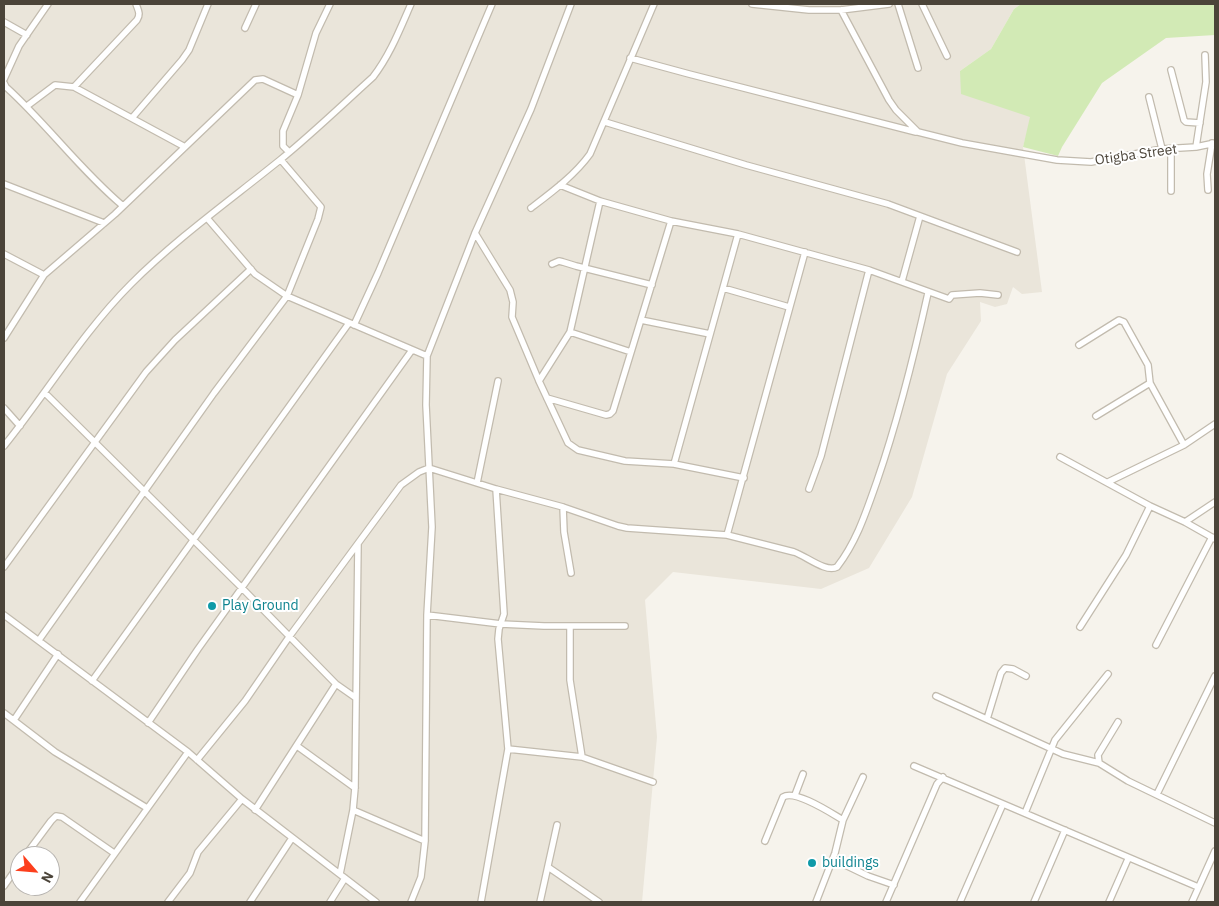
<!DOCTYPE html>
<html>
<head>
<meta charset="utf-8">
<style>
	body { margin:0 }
	#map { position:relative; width:1219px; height:906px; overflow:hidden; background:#f6f3ec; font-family:"IBM Plex Sans",sans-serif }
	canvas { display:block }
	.frame { position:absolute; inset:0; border:5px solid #4b4439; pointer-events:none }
	.north { position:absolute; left:10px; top:846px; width:50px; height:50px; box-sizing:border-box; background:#fff; border:1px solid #b7b4b0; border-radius:50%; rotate:117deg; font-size:14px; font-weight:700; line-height:20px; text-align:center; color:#4b4439 }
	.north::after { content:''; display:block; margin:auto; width:18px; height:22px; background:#fc3f1d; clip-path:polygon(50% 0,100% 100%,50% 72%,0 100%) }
</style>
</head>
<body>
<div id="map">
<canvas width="1219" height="906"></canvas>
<div class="frame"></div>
<div class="north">N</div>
</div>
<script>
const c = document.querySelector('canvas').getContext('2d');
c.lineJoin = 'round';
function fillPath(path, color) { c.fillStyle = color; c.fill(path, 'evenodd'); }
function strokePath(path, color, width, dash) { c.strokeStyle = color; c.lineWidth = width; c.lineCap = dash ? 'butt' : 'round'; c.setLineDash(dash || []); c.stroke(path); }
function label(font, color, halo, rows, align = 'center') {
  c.font = font + ' "IBM Plex Sans",sans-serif'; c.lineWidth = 4; c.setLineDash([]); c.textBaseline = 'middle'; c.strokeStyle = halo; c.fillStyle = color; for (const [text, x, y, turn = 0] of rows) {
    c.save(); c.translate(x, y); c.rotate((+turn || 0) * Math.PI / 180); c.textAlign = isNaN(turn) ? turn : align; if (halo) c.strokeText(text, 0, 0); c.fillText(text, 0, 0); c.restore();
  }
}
fillPath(new Path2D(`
	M4,4H1021L1014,9L991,49L960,71L1031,117L1023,147L1042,292L1022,294L1013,287L1007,304L995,307L980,302L981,321L947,374L912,497L869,568L821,589L673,572L645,600L657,737L642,902H4ZM20,856H50V886H20Z`), '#eae5da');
fillPath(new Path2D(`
	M1021,4H1215V35L1166,38L1102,83L1062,147L1058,156L1023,147L1030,117L961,94L960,71L991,49L1014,9Z`), '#d2eab5');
const minor = new Path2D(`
	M752,4L809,10H841L889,4
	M898,4L918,68
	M922,4L947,56
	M841,10L889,100L896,110L918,132L962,143L1057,160L1091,162L1162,149L1196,147L1215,143
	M4,22L27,35
	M245,28L256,4
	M630,58L689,74L916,132
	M1171,70L1184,120L1186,122L1200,123
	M4,79L19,46L48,4
	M4,83L6,87C47,124 80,170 123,206
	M74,87L137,20C141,14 138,10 136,4
	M1149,97L1162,149
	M27,106L55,85L74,87L185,147
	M132,118L182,60L189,50L208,4
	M605,122L746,165L888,204L1017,252
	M1196,147L1206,82L1205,55
	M289,152L283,146V131L298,95L316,33L330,4
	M4,184L104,223
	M560,185L600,201L671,221L738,234L869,270L949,299L952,295L980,293L998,295
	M1208,190L1207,174L1212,143
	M1171,191V149
	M531,208C552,192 575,175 590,154L654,4
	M207,218L255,274L287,296L427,356
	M475,233L510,290L513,302L512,317L539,381L568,443L578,450L625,461L674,464L744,478
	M4,254L44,275
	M552,264L559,261L563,262L576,266L652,285
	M902,281L920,216
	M723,288L789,307
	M641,320L710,334
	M354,325L378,273L492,4
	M570,332L631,352
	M4,338L44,275L115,214L255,80L263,79L298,95
	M1079,345L1119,320L1124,322L1148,365L1150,383L1184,445
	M539,381L570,332L600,201
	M45,393L242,588L336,684L356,698
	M547,398L606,415L610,414L613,411L671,221
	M4,408L20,426
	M1096,416L1150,383
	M4,446C47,393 82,333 131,284C176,239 229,201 280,160C312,134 342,105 373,77C390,55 400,29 411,4
	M1060,457L1150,506L1185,522L1215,539
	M674,464L738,234
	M1108,482L1184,445L1215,424
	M477,483L498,381
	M809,489L821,456L869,270
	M563,507L564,532L571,573
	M1185,522L1215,502
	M727,535L805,252
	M4,567L146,372L175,340L251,269
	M4,615L188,752L242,799L376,902
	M427,615L501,624L544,626H625
	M570,626V680L582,757
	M1080,627L1126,555L1150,506
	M39,640L214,393L287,296L318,219L321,207L281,160
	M1156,645L1212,537
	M92,681L349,323
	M936,696L1063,754L1099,763
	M4,713L55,752L147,808
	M987,719L1001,673L1005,668L1013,669L1026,676
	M14,720L58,654
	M1118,722L1098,755L1099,763L1128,781L1215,823
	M148,723L198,649L412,350
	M297,746L355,788
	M508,749L582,757L653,782
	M197,760L245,701L289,637L401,485L419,472L429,468L496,489L563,507L618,526L627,528L727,535L794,552C806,556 826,573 837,567C857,541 866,512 877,481C898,420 914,356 928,293
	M914,766L1198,887
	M1157,794L1215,676
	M795,795L803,774
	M255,810L336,684
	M353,810L425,841
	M1025,813L1055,740L1108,674
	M843,820L863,777
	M765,841L783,797C795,789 831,813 843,820L835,853L816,902
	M25,856L51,821L56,816L62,817L114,853
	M831,863L843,864L868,876L894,885
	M548,867L599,902
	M340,874L353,810L355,788L358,544
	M4,886L20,863
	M80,902L188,752
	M168,902L190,873L198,852L242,799
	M250,902L292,838
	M330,902L345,878
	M411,902L421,877L425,841L427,615L432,527L426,405L427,356L475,233L531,109L571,4
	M481,902L508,749L498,639L499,629L504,614L496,489
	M540,902L557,825
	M886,902L937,784L943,777
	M960,902L1003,804
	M1034,902L1065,830
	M1109,902L1128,859
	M1192,902L1215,851`);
strokePath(minor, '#c2bbae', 8);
strokePath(minor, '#fff', 5.5);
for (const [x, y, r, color] of [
	[212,606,5,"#0f9aa8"],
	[812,863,5,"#0f9aa8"]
]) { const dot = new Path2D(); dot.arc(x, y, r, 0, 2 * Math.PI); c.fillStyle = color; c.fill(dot); strokePath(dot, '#fff', 2); }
label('14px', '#4b4439', '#fff', [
	["Otigba Street",1136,155,-8]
]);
label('14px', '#0d838f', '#fff', [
	["Play Ground",222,606],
	["buildings",822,863]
], 'left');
</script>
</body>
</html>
